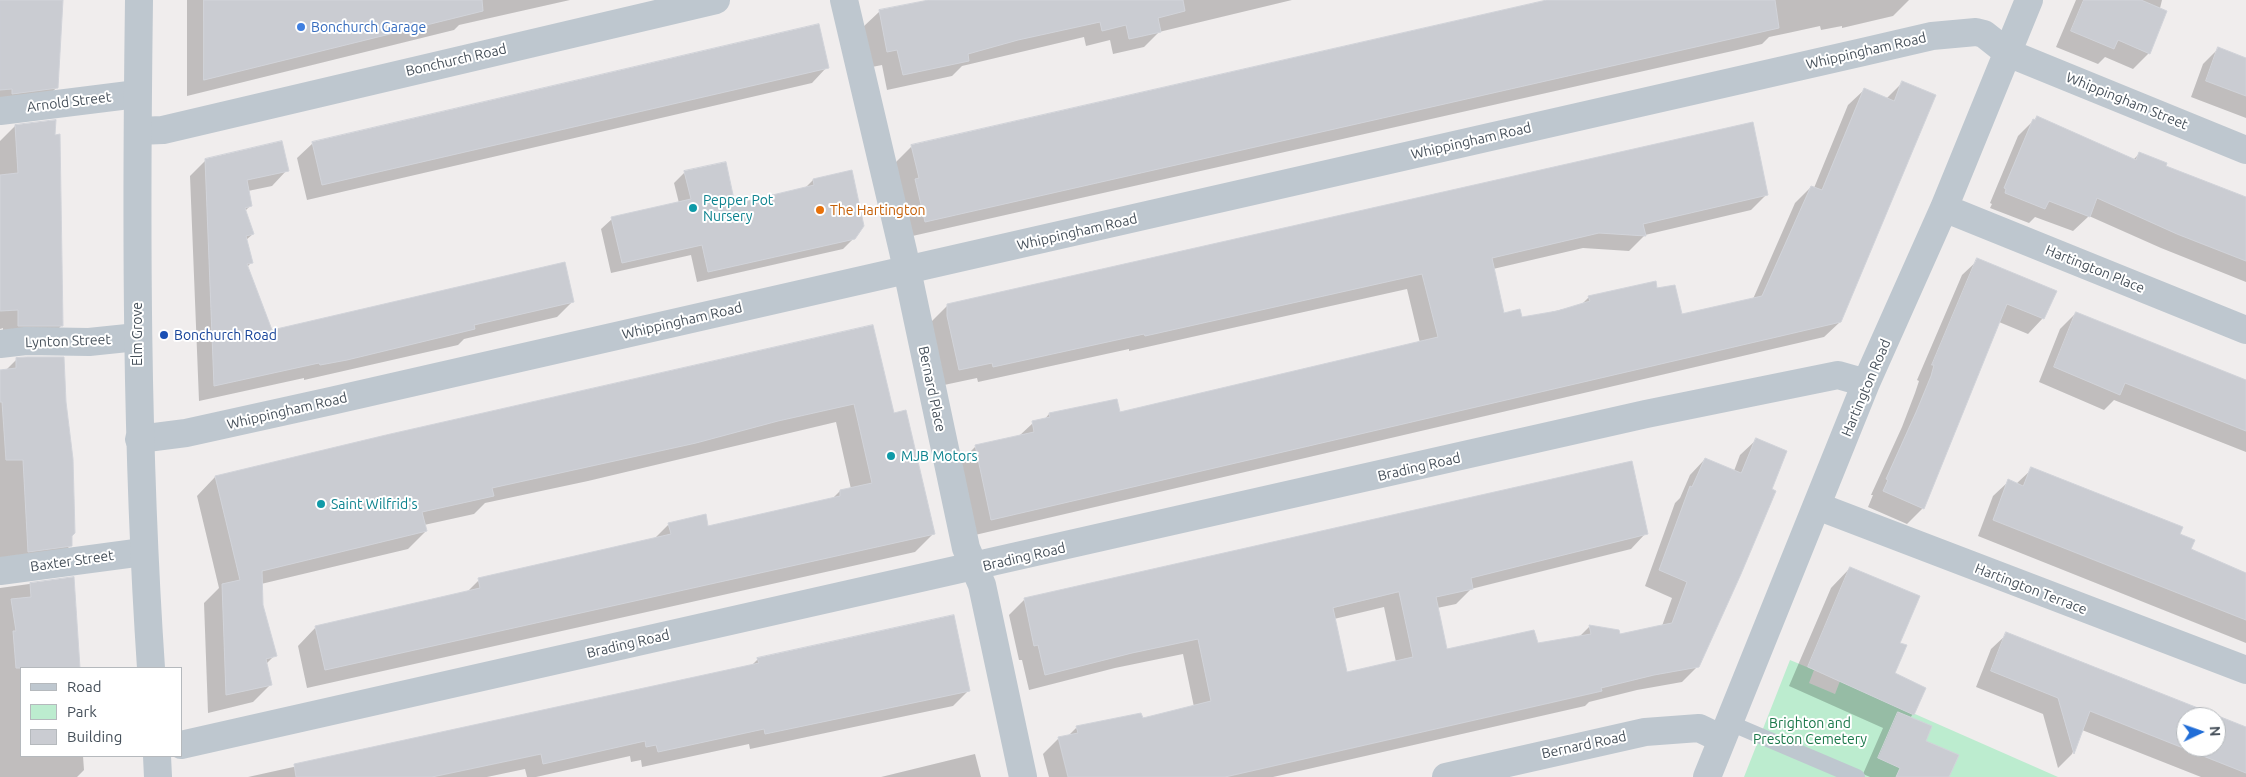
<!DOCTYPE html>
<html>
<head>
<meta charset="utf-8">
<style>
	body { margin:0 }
	#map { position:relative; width:2246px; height:777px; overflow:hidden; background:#f0eded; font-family:Ubuntu,sans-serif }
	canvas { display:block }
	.legend { position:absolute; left:20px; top:667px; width:162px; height:90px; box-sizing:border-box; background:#fff; border:1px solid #b5b9bd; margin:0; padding:6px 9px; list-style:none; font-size:15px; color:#46505a }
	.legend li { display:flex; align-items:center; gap:10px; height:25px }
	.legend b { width:25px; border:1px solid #b5b9bd }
	.north { position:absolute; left:2176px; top:707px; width:50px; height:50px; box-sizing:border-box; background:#fff; border:1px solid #b5b9bd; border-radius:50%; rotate:87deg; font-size:14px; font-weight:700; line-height:20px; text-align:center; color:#46505a }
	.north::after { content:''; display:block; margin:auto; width:18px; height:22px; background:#206dd7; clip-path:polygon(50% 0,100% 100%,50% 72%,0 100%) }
</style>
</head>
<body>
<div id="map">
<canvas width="2246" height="777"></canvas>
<ul class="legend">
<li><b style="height:6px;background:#bec7cf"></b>Road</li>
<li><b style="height:14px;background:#bceccf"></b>Park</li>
<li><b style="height:14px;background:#caccd2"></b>Building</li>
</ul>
<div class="north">N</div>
</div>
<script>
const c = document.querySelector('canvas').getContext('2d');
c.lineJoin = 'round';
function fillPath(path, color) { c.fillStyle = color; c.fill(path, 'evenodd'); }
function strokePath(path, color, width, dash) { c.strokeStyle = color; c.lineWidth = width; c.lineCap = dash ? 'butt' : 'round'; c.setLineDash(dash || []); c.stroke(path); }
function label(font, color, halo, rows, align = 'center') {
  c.font = font + ' Ubuntu,sans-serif'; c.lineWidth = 4; c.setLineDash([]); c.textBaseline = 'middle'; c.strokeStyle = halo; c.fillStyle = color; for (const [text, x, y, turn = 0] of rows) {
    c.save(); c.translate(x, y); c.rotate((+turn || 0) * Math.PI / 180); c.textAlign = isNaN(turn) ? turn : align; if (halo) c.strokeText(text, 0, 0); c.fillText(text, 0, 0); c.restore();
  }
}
fillPath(new Path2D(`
	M1790,660L1814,670L1809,683L1835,694L1840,681L2058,777H1744Z`), '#bceccf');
fillPath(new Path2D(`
	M0,0H61L57,87L42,103L0,108Z
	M187,0H570L459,25L454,30L187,96Z
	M929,0H1292L1159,32L1144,47L1113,54L1110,40L1086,46L1084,37L962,66L952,76L887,90L882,65L872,67L863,27L879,12Z
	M1551,0H1909L1893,16L1842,28V26L1821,30L1820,26L1788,33L1769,37L1762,44L1737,50L908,237L895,163L912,146Z
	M2076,0H2162L2149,53L2133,69L2105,57L2098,64L2056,47Z
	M2219,48L2246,59V118L2191,97L2203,64Z
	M827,67L812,83L307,200L297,158L313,143Z
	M1902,83L1840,322L1824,337L975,535L960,462L976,446L1019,436L1033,423L1044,420L1049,414L1119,413L1420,343L1407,289L1129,351V349L978,382L977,378L944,385L932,332V321L948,305L1767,194L1751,210L1645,235L1629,251L1583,248L1493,269L1503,314L1521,319L1581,305L1589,297L1656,289L1681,316L1753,299L1795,203L1811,187L1814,188L1848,105L1864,90L1886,99Z
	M2037,117L2133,160L2139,154L2164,167L2246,198V282L2161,248L2089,216L2073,231L2035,217L2029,223L1990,208L1992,204L1990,203L2018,136Z
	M15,126L62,325L46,341H2L3,328L0,329V141Z
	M206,160L287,170L272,186L248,191L251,205L245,211L253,234L246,240L251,263L247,267L271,331L572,302L557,317L464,339L458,345L304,380V378L199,401L190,176Z
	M685,172L734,205L804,189L813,180L851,172L854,238L843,249L697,282L691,255L611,273L601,229L612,219L679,203L674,183Z
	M1978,260L2043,318L2028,334L1999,322L1923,508L1907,524L1868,507L1873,495H1871L1902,427L1915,393L1919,381L1917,380L1962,275Z
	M2076,313L2246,381V452L2114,400L2104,410L2039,382L2060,329Z
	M872,327L893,414L933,534L915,552L307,688L298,646L316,627L466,593L479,580L654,539L669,524L707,527L832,499L840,491L851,489L836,422L588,481L485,503L474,514L424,525L426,531L408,549L261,584L262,605L275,655L266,664L271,684L253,702L208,713L204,603L219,588L197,496L215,477L387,436Z
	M17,359L70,536L71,545L55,561L0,568V371H5Z
	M1756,440L1698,666L1682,682L1637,690L1589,702L1585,706L1273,777H1049L1043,754L1059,738L1068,736L1077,727L1142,719L1194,707L1183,654L1115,668L1029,690L1022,660H1019L1009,615L1025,599L1646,533L1631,549L1471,589L1456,604L1437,608L1446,651L1537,645L1579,637L1589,627L1618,631L1619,635L1662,626L1672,598L1645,586L1675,503L1680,498L1690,475L1705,459L1734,471L1740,455ZM1384,607L1396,662L1346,674L1334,619Z
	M2032,469L2178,535L2189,550L2246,574V643L1978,536L1993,496L2009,481L2016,484Z
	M1850,568L1898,643L1893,674L1913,714L1910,718L1948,777H1870L1863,774L1883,728L1789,686L1831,588Z
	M73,578L78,668H21V756H83L84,770L77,777H0V588Z
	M2007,634L2246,728V777H2201L2082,730L2072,754L2058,768L2043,714L1976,687L1991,649ZM2186,717H2216V747H2186Z
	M758,659L969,690L953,706L750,749L749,744L642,767L641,760L631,762L630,756L536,777H527L525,769L487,777H248L751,666Z
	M975,754L981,777H881Z`), '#0003');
const building = new Path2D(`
	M0,0H63L58,88L12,94V89L0,90Z
	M204,0H482L483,11L204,80Z
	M929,0H1183L1185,11L1158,18L1161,32L1129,39L1126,25L1102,31L1100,22L1018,40L968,54L969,61L903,75L897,50L887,52L879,10Z
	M1547,0H1775L1779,28L925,222L915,179L919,178L911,145Z
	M2084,0H2141L2167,11L2150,54L2118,40L2114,49L2071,31Z
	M819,24L829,68L322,185L312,142Z
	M2218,47L2246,58V96L2206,81Z
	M1902,81L1936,95L1841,322L991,520L975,445L1034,432L1032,421L1050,417L1049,413L1117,399L1120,412L1438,337L1422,274L1145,336L1144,334L993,367L992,363L959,370L947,316V304L1753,122L1768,195L1643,224L1646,236L1599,233L1492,258L1504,313L1520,309L1522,317L1557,311L1590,301L1588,296L1656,281L1657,288L1675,285L1682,314L1762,296L1811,186L1822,190L1864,88L1894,101Z
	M2037,116L2136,160L2139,152L2167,163L2166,166L2246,197V261L2177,234L2097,198L2090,217L2049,201L2045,209L2005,193L2006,189L2004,188L2033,119L2035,120Z
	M56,120L55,135L60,134L63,326H18V310L0,311V175L18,173L15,125Z
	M282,141L289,171L247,180L252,206L245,208L254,234L246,236L253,263L247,264L272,330L565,262L574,302L474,325L475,329L347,360L320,365L319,363L214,386L205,159Z
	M726,162L735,204L814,185L813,179L852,170L864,226L855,239L708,272L702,245L622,263L611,217L691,199L684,171Z
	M1977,258L2057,291L2044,319L2007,304L1924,509L1883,491L1888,480L1886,479L1917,410L1931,376L1934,365H1932Z
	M2076,312L2246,380V431L2125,383L2120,395L2054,367Z
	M873,325L894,413L906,410L935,534L325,670L315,626L480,588L478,578L671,534L668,523L706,514L708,526L840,496V490L872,483L854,404L778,421L696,443L492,488L494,496L422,512L427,531L262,571L263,605L277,656L266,659L272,685L226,695L222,584L240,580L215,476L386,435Z
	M27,357H64L66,402L73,459L75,533L72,536V546L28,552L23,460H6L2,402H0V370L16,368V358Z
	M1756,438L1787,451L1772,489L1776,491L1741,574L1699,667L1654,675L1601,688L1602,691L1225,777H1068L1058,737L1078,733L1076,726L1141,713L1143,718L1211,701L1198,639L1132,653L1045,675L1038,645L1034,646L1024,598L1632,461L1648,534L1471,578L1473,589L1436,597L1447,649L1534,630L1538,643L1591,634L1589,625L1619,630L1620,634L1657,626L1672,623L1687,582L1659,570L1690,486L1692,487L1705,458L1741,473ZM1399,592L1413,657L1347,672L1333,608Z
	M2031,467L2183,527L2180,534L2195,540L2191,549L2246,573V620L1993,520L2008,479L2023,486Z
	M1850,567L1920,596L1900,643L1907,645L1895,673L1926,688L1914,715L1808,667Z
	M74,577L80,668H16L13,631H16L11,599L31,597L30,583Z
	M954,615L970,691L765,734L764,729L658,752L656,745L646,747L645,741L543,764L541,754L432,777H296L294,764L759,663L757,658Z
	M2006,632L2246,727V773L2090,711L2074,754L2058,698L1991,671ZM2186,717H2216V747H2186Z
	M1898,712L1932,726L1926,741L1959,755L1949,777H1896L1900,768L1878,758Z`);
fillPath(building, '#caccd2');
strokePath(building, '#d1d3d9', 1);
strokePath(new Path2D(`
	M1730,723L1857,777`), '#bec7cf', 16);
strokePath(new Path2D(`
	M844,0L903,251L966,548L982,585L1023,777
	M0,111L137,94
	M138,131L163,130L716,0
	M1944,208L2246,330
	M0,344L26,341L89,342L137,337
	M139,439L186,433L331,401L1863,52L1932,36L1976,32L1984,34L2008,53L2246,150
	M1817,506L2246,670
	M0,571L143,552
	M181,745L1646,414L1838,375L1866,383
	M1446,777L1645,732L1699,728L1722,739
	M1707,777L1866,383L1944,208L2029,0`), '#bec7cf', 28);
strokePath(new Path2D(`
	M139,0C136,223 136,446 151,668
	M157,756L158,777`), '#bec7cf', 28);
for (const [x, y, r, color] of [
	[301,27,5,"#3f7fe0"],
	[693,208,5,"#0f9aa8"],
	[820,210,5,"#e8710a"],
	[164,335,5,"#1a4fb4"],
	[891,456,5,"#0f9aa8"],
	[321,504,5,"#0f9aa8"]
]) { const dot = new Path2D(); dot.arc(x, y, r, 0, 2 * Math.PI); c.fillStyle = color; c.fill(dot); strokePath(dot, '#fff', 2); }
label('14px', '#366cbe', '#fff', [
	["Bonchurch Garage",311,27]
], 'left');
label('14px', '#46505a', '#fff', [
	["Whippingham Road",1866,51,-13],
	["Bonchurch Road",456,60,-13],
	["Whippingham Street",2127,101,22],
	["Arnold Street",69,102,-7],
	["Whippingham Road",1471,141,-13],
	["Whippingham Road",1077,232,-13],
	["Hartington Place",2095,269,22],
	["Whippingham Road",682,321,-13],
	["Elm Grove",137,334,-90],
	["Lynton Street",68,341,-2],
	["Hartington Road",1866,388,-67],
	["Bernard Place",932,389,78],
	["Whippingham Road",287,411,-13],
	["Brading Road",1419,467,-13],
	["Brading Road",1024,557,-13],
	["Baxter Street",72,561,-8],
	["Hartington Terrace",2031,589,21],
	["Brading Road",628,644,-13],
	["Bernard Road",1584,745,-12]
]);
label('14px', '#0d838f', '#fff', [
	["Pepper Pot",703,200],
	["Nursery",703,216],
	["MJB Motors",901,456],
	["Saint Wilfrid's",331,504]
], 'left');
label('14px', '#c56008', '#fff', [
	["The Hartington",830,210]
], 'left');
label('14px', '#164399', '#fff', [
	["Bonchurch Road",174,335]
], 'left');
label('14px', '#1a784a', '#fff', [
	["Brighton and",1810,723],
	["Preston Cemetery",1810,739]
]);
</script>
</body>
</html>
